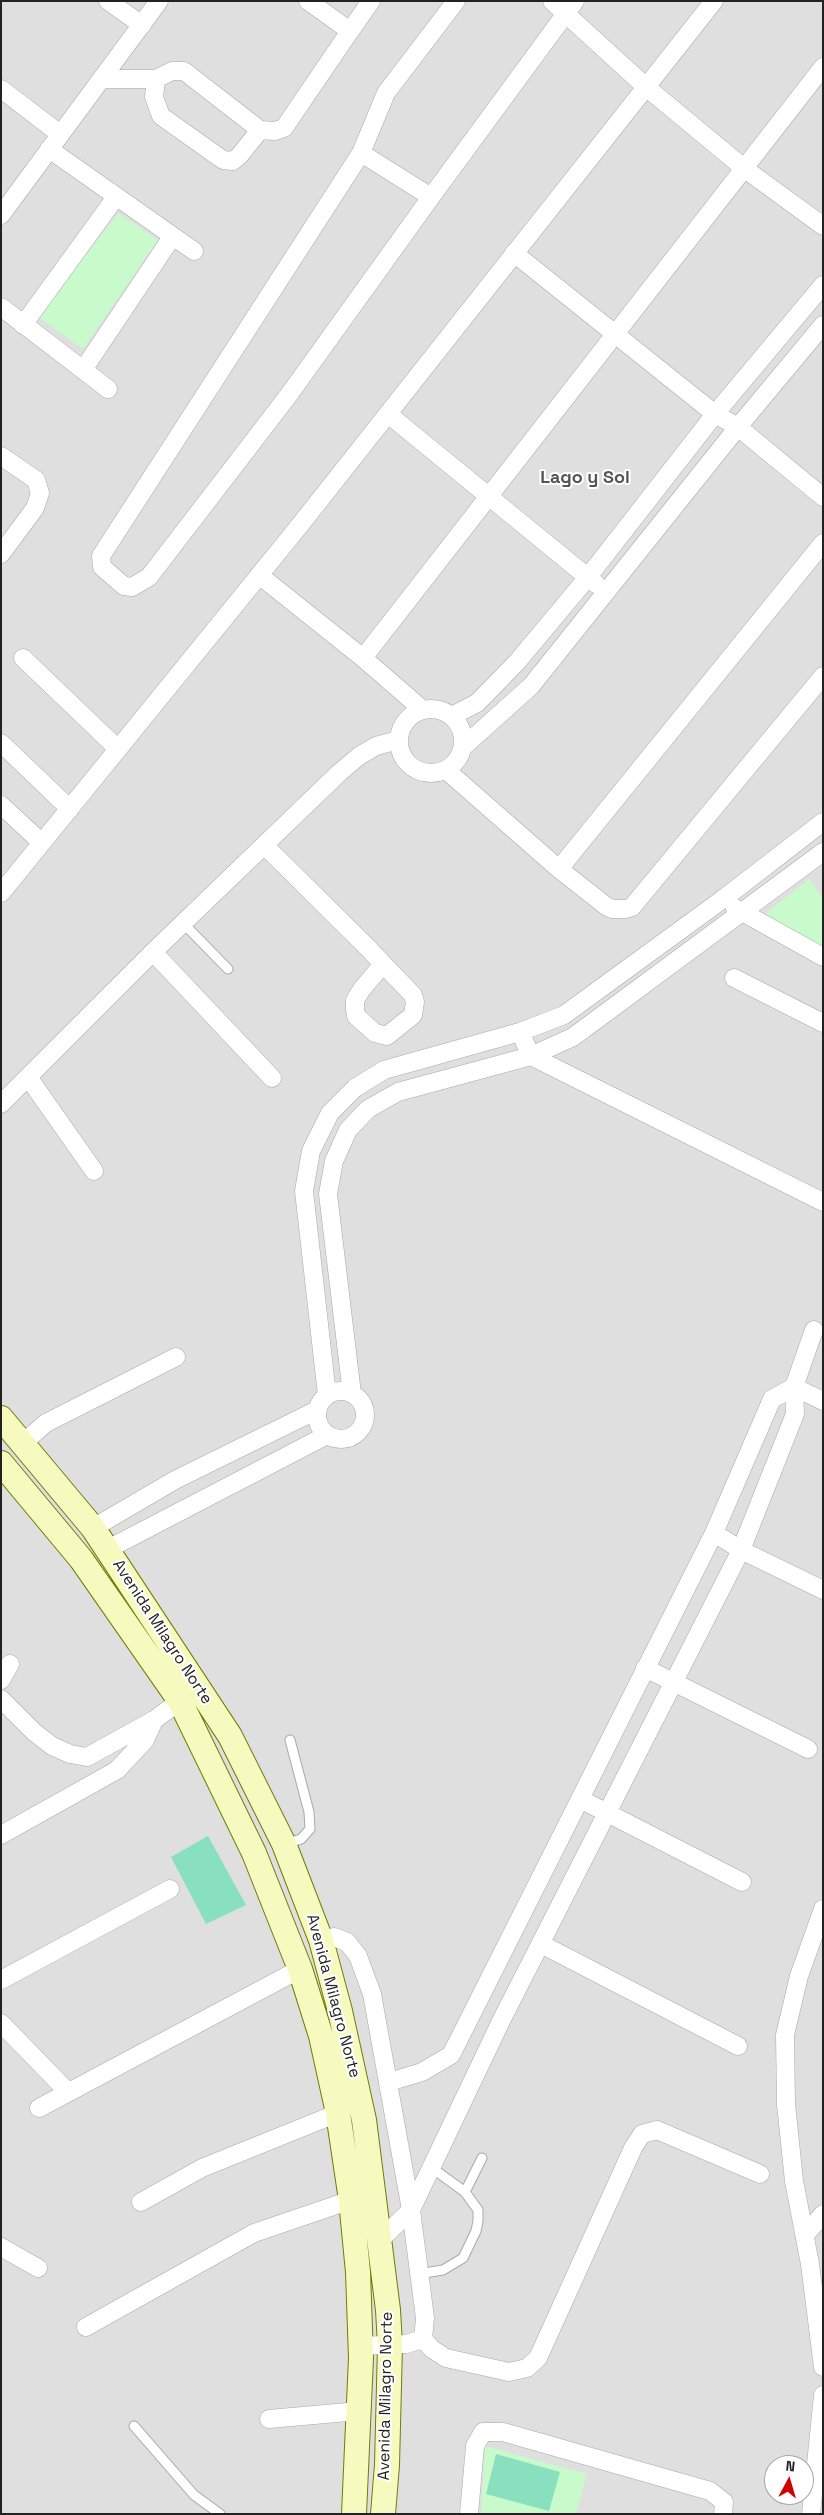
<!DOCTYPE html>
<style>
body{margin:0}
#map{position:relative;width:824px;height:2515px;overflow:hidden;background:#f2efe9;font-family:"Space Grotesk",sans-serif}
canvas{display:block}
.frame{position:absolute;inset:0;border:2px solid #222;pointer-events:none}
.north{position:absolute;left:764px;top:2455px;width:50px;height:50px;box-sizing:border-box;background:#fff;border:1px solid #a7a7a7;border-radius:50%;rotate:6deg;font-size:14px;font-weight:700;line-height:20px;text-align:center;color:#222}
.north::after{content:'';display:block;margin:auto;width:18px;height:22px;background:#d40000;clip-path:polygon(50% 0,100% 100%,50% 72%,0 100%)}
</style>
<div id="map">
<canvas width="824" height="2515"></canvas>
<div class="frame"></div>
<div class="north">N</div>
</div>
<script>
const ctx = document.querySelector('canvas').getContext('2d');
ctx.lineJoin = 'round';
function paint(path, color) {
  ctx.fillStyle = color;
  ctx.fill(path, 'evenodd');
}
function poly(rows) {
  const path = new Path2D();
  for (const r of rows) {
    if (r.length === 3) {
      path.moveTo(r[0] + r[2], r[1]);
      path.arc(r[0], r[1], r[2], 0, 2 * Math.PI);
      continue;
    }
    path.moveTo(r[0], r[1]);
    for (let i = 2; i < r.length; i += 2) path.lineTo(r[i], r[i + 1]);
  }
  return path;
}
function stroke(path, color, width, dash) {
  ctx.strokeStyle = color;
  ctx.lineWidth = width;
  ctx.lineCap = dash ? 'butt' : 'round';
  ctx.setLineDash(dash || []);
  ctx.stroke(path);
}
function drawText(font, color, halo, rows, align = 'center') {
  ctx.font = font + ' "Space Grotesk",sans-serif';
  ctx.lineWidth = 4;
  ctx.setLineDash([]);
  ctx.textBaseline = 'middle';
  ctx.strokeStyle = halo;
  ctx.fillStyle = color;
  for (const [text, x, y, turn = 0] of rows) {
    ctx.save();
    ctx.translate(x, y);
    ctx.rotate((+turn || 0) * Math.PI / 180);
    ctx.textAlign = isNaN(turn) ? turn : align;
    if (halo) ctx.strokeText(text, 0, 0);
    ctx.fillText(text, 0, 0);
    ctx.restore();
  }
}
paint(poly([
 [1,1,823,1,823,2514,1,2514],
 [774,2465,804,2465,804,2495,774,2495]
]), '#e0dfdf');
paint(poly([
 [118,213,158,240,83,349,38,317],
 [809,879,823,898,823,948,761,917],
 [485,2446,587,2474,576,2514,481,2514]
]), '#c8facc');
paint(poly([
 [208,1836,246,1905,206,1924,171,1857],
 [496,2454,560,2472,549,2511,486,2494]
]), '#88e0be');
const service = poly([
 [183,923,228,969],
 [285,1844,301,1839,310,1829,309,1812,290,1740],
 [465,2192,482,2158],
 [418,2274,443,2270,463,2258,476,2231,478,2221,478,2210,465,2192,432,2168],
 [134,2426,194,2495,220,2514]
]);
const minor = poly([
 [108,1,142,25],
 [552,1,646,87,745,169,823,226],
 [350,31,371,1],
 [102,79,156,79],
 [1,89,60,134],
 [260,130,240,155,233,161,223,160,161,116,154,97,156,79,172,71,184,71,260,130,275,131,284,128,350,31,308,1],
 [49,149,194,251],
 [361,153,431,197,575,1],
 [431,197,288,396,149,577,132,587,124,586,102,567,101,556,361,153,386,93,456,1],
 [1,215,159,1],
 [514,253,715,414,738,427,823,497],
 [1,307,108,389],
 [23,325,116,197],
 [83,370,172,237],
 [388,414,596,584],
 [1,456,36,480,40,493,35,508,1,554],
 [259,575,363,658,423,710],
 [23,658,118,749],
 [363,658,823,67],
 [431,741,32],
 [452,716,477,703,517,662,588,577,715,414,823,285],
 [1,743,70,809],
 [463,747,531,686,738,427,823,325],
 [446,770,559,869,606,906,612,909,626,909,632,907,823,676],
 [1,805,42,843],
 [264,845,369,949,383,964,413,995,415,1002,413,1015,387,1036,375,1033,356,1016,355,1009,355,1000,362,989,383,964],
 [559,869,823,543],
 [1,893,300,525,714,1],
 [735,908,823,957],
 [153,952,272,1078],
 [734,978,823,1023],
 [520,1032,531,1056,823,1202],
 [28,1077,94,1171],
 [1,1104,153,952,339,773,359,756,376,746,398,740],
 [794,1387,823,1401],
 [341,1415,24],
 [352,1394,328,1194,334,1161,348,1130,368,1109,398,1092,531,1056,573,1037,823,852],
 [327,1395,304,1191,311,1151,330,1113,355,1088,384,1070,520,1032,564,1015,723,899,823,822],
 [23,1443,46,1423,176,1357],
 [93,1528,175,1480,317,1410],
 [714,1533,741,1550,823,1590],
 [108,1549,327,1435],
 [645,1668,808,1749],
 [1,1680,10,1664],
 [1,1699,34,1732,52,1746,70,1754,87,1757,154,1720,180,1701],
 [580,1799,742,1882],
 [1,1835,117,1770,145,1740,154,1720],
 [823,1909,799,1976,785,2035,786,2104,794,2181,810,2264,823,2367],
 [321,1940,334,1937,347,1942,358,1956,372,1994,411,2210,425,2318,423,2339],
 [541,1944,738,2046],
 [1,1980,170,1889],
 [1,2023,68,2092],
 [389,2082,422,2072,451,2055,714,1533,772,1399,794,1387],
 [39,2108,300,1969],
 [141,2202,202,2168,338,2113],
 [805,2235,823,2214],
 [379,2241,411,2210,502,2019,741,1550,795,1414,794,1387,814,1330],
 [1,2247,38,2268],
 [86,2327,254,2233,351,2200],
 [361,2346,406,2344,423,2339,432,2349,446,2358,509,2372,527,2368,538,2358,633,2148,642,2134,657,2130,760,2174],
 [269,2419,359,2411],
 [469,2514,475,2446,483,2432,503,2432,710,2491,724,2502,723,2514],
 [811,2514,823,2395]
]);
const secondary = poly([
 [1,1418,93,1528,230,1736,284,1844,321,1940,340,2011,364,2120,388,2310,390,2345,387,2465,383,2514],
 [1,1463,81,1559,180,1701,254,1853,300,1969,321,2036,338,2113,351,2200,358,2272,361,2358,354,2514]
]);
stroke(service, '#a9a9a9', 11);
stroke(minor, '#a9a9a9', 19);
stroke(secondary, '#707d05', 26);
stroke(service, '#fff', 9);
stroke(minor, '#fff', 18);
stroke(secondary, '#f7fabf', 24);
drawText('16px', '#222', '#fff', [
 ["Avenida Milagro Norte",162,1632,57],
 ["Avenida Milagro Norte",333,1996,75],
 ["Avenida Milagro Norte",386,2396,-89]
]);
drawText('bold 18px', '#555', '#fff', [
 ["Lago y Sol",585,478]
]);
</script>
